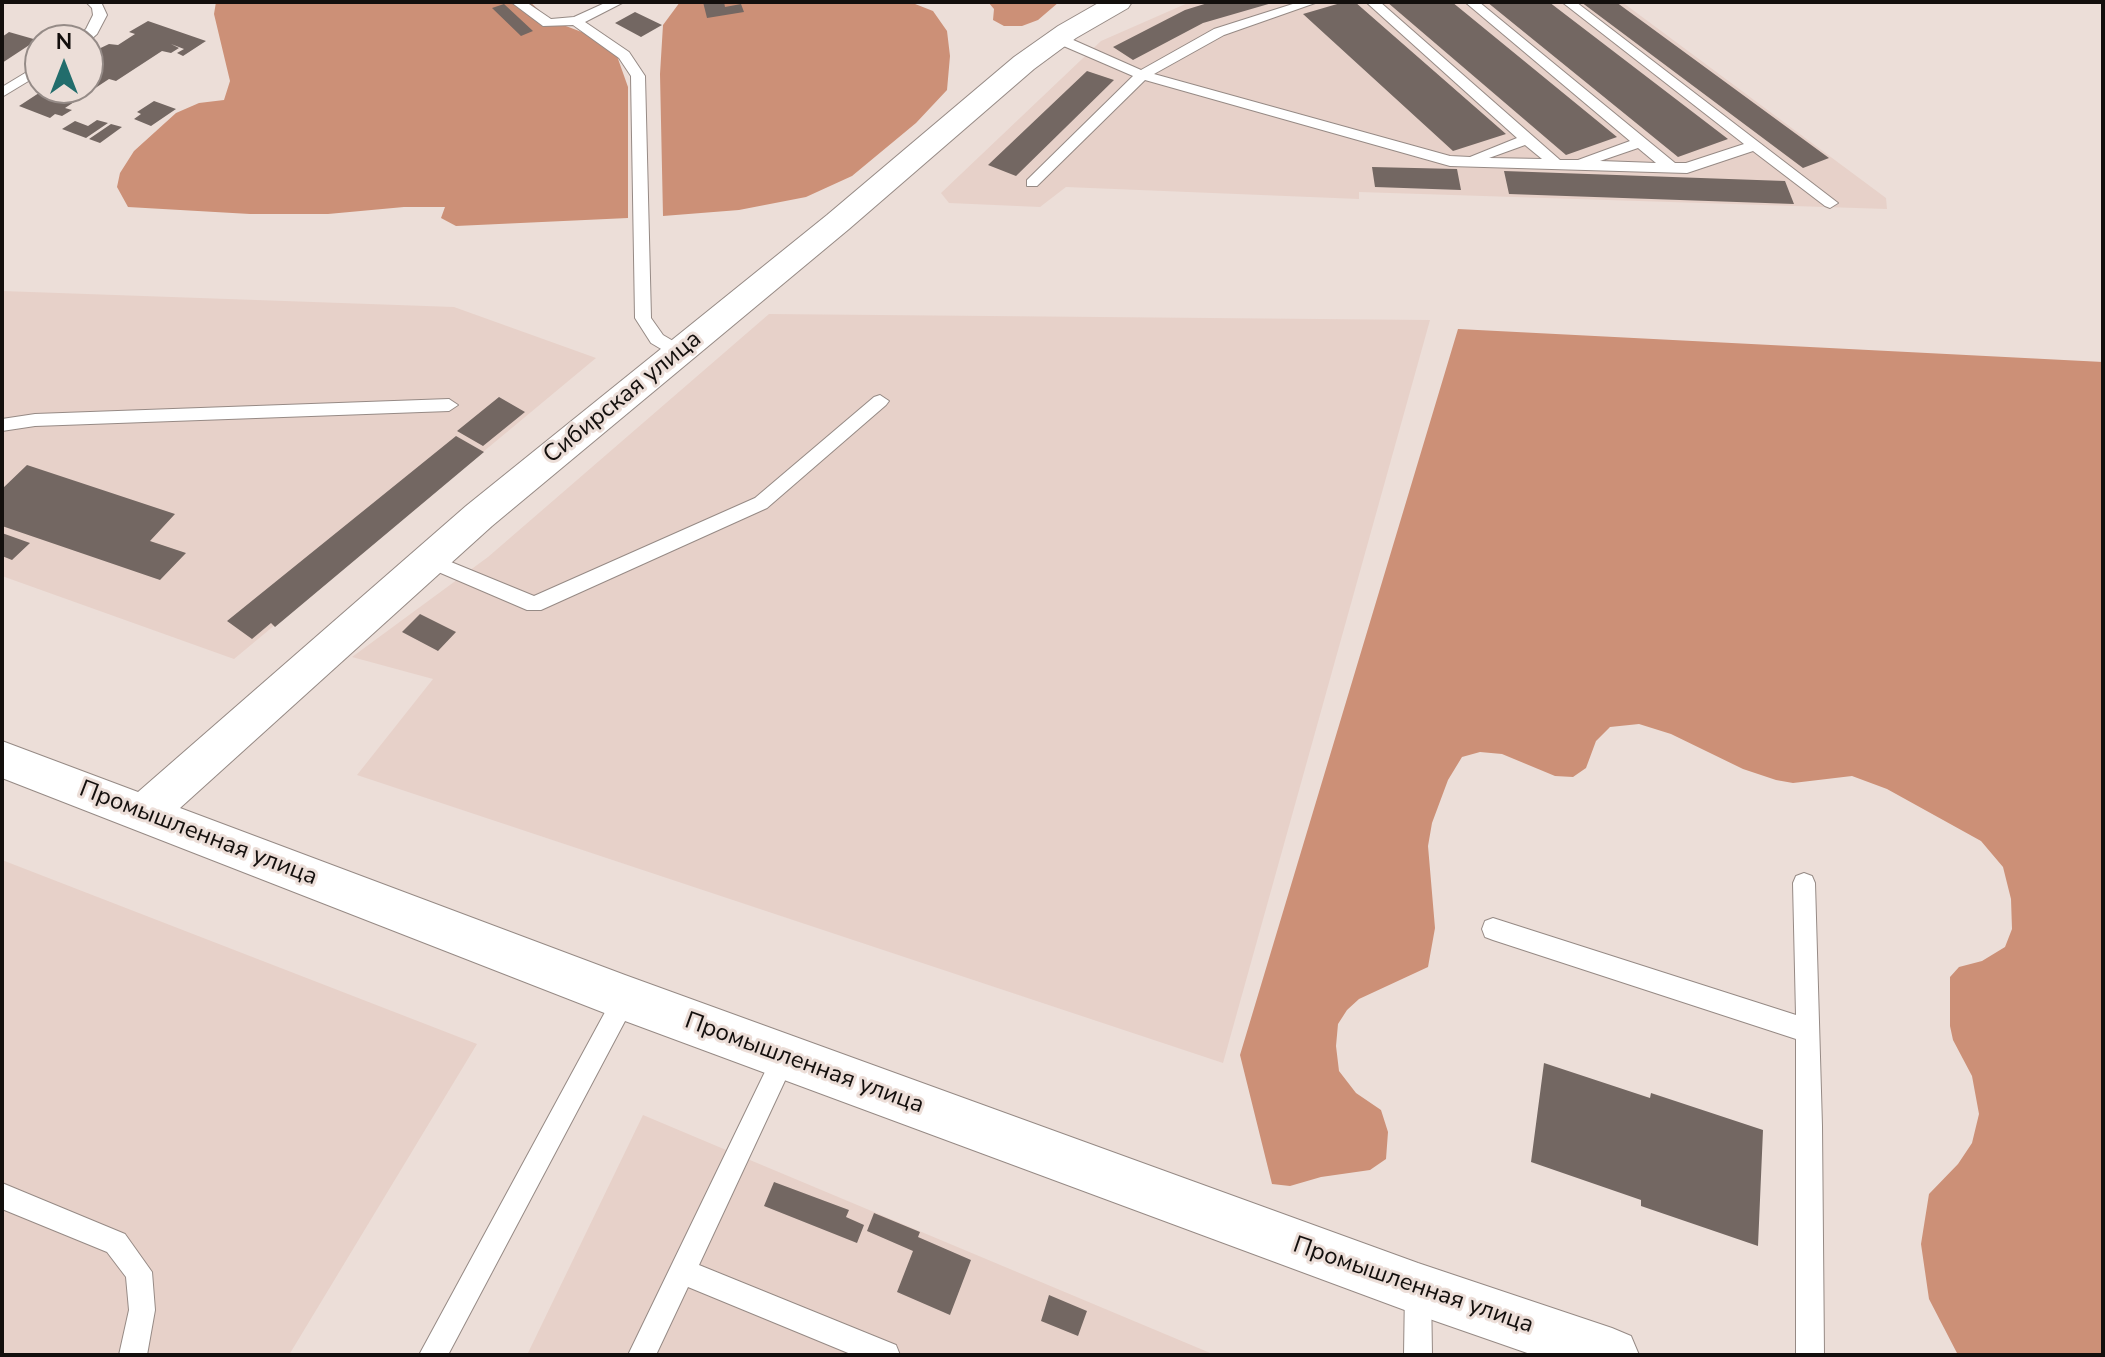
<!DOCTYPE html>
<meta charset="utf-8">
<style>
body{margin:0}
#map{position:relative;width:2105px;height:1357px;overflow:hidden;background:#ecded8;font-family:"Nunito Sans",sans-serif}
canvas{display:block}
.frame{position:absolute;inset:0;border:4px solid #130f0d;pointer-events:none}
.north{position:absolute;left:24px;top:24px;width:80px;height:80px;box-sizing:border-box;background:#ecded8;border:2px solid #958b87;border-radius:50%;rotate:0deg;font-size:22px;font-weight:700;line-height:32px;text-align:center;color:#130f0d}
.north::after{content:'';display:block;margin:auto;width:28px;height:36px;background:#226d6c;clip-path:polygon(50% 0,100% 100%,50% 72%,0 100%)}
</style>
<div id="map">
<canvas width="2105" height="1357"></canvas>
<div class="frame"></div>
<div class="north">N</div>
</div>
<script>
const ctx = document.querySelector('canvas').getContext('2d');
ctx.lineJoin = 'round';
function paint(path, color) {
  ctx.fillStyle = color;
  ctx.fill(path, 'evenodd');
}
function poly(rows) {
  const path = new Path2D();
  for (const r of rows) {
    path.moveTo(r[0], r[1]);
    for (let i = 2; i < r.length; i += 2) path.lineTo(r[i], r[i + 1]);
  }
  return path;
}
function stroke(path, color, width, dash) {
  ctx.strokeStyle = color;
  ctx.lineWidth = width;
  ctx.lineCap = dash ? 'butt' : 'round';
  ctx.setLineDash(dash || []);
  ctx.stroke(path);
}
function drawText(font, color, halo, rows, align = 'center') {
  ctx.font = font + ' "Nunito Sans",sans-serif';
  ctx.lineWidth = 6;
  ctx.setLineDash([]);
  ctx.textBaseline = 'middle';
  ctx.strokeStyle = halo;
  ctx.fillStyle = color;
  for (const [text, x, y, turn = 0] of rows) {
    ctx.save();
    ctx.translate(x, y);
    ctx.rotate((+turn || 0) * Math.PI / 180);
    ctx.textAlign = isNaN(turn) ? turn : align;
    if (halo) ctx.strokeText(text, 0, 0);
    ctx.fillText(text, 0, 0);
    ctx.restore();
  }
}
paint(poly([
 [1190,2,1622,2,1886,198,1887,209,1359,192,1359,199,1066,187,1040,207,949,203,941,193,1101,41],
 [2,291,454,307,596,358,234,659,2,576],
 [769,314,1430,320,1223,1063,357,775,433,679,352,657,488,557],
 [2,860,477,1044,289,1355,2,1355],
 [643,1115,738,1155,1215,1355,527,1355]
]), '#e7d1c9');
paint(poly([
 [216,2,530,2,550,20,587,34,617,56,628,87,628,218,456,226,441,218,445,207,404,207,328,214,250,214,128,207,117,187,120,173,134,151,176,113,199,103,224,100,230,81,214,14],
 [680,2,910,2,933,11,947,31,950,56,947,90,916,123,852,176,806,197,739,210,663,216,660,74,663,25],
 [988,2,1059,2,1038,20,1022,26,1004,26,993,20,994,9],
 [1458,329,2103,362,2103,1355,1958,1355,1929,1299,1921,1244,1929,1194,1958,1164,1972,1143,1979,1114,1972,1076,1953,1040,1950,1026,1950,977,1959,967,1982,961,2005,947,2012,929,2011,899,2003,867,1981,841,1887,789,1852,776,1793,783,1776,780,1743,769,1671,734,1639,724,1610,727,1596,741,1586,768,1573,777,1555,776,1502,754,1480,752,1462,757,1448,780,1432,823,1428,846,1435,928,1428,967,1359,999,1347,1010,1338,1024,1336,1046,1339,1071,1356,1093,1381,1110,1388,1132,1386,1159,1370,1170,1321,1177,1290,1186,1272,1184,1240,1055]
]), '#cc9077');
paint(poly([
 [703,2,724,2,725,7,741,4,744,12,707,18],
 [1211,2,1272,3,1203,23,1133,60,1113,47,1185,10],
 [1344,2,1355,2,1506,134,1453,151,1303,14],
 [1387,2,1452,2,1617,137,1566,155],
 [1487,2,1549,2,1728,139,1678,157],
 [1581,2,1616,2,1829,158,1803,168],
 [504,4,533,31,521,36,492,8],
 [635,12,662,25,641,37,615,23],
 [148,21,206,41,183,56,177,53,184,49,171,44,179,48,171,53,162,51,116,81,109,79,65,108,72,110,62,116,55,114,50,118,19,106,42,91,34,88,88,88,88,54,109,44,118,45,135,34,129,32],
 [9,32,37,40,2,63,2,37],
 [1087,71,1114,80,1016,176,988,165],
 [154,101,176,109,151,126,134,119,141,114,137,112],
 [97,120,108,123,86,138,62,129,75,121,88,126],
 [111,124,122,127,100,143,89,139],
 [1372,167,1457,169,1461,190,1375,187],
 [1504,171,1785,181,1794,204,1509,194],
 [499,397,525,412,483,446,457,431],
 [456,436,484,452,275,627,271,623,252,639,227,621],
 [27,465,175,514,150,541,186,553,160,580,2,526,2,489],
 [2,533,30,543,12,560,2,556],
 [420,614,456,632,438,651,402,632],
 [1544,1063,1650,1098,1651,1093,1763,1130,1758,1246,1641,1206,1641,1200,1531,1162],
 [774,1182,849,1210,846,1217,864,1225,857,1243,764,1206],
 [874,1213,920,1232,918,1237,971,1260,950,1315,897,1292,913,1251,867,1231],
 [1049,1295,1087,1311,1078,1336,1041,1321]
]), '#736762');
const lane = poly([
 [86,2,101,2,107,15,97,34,88,42,75,40,86,29,93,15,92,8,86,2],
 [511,2,526,2,551,19,574,17,607,2,624,2,585,22,629,52,645,76,651,318,663,335,685,348,687,352,685,356,673,356,651,343,635,318,631,76,619,58,573,25,543,26,511,2],
 [1299,2,1318,2,1224,35,1154,74,1450,156,1470,157,1517,138,1366,2,1380,2,1560,160,1578,160,1630,141,1465,2,1479,2,1675,163,1686,163,1744,144,1562,2,1576,2,1838,203,1830,208,1825,206,1753,151,1687,173,1450,166,1145,80,1037,186,1027,186,1027,180,1133,76,1052,41,1052,35,1062,35,1141,70,1214,29,1299,2],
 [1525,145,1542,159,1489,158,1525,145],
 [1638,148,1656,163,1600,161,1638,148],
 [40,64,40,74,2,97,2,87,40,64],
 [880,395,889,401,886,405,767,508,541,610,527,610,422,565,420,560,422,555,429,553,534,596,755,498,874,397,880,395],
 [449,399,458,405,449,411,35,426,2,431,2,419,35,414,449,399],
 [1804,873,1812,876,1815,883,1822,1126,1824,1355,1796,1355,1796,1039,1493,940,1485,937,1482,929,1485,921,1493,918,1796,1015,1793,883,1796,876,1804,873],
 [625,986,633,990,637,998,633,1006,448,1355,419,1355,617,990,625,986],
 [784,1045,792,1049,796,1057,699,1265,896,1345,900,1355,853,1355,688,1287,656,1355,628,1355,776,1049,784,1045],
 [2,1183,125,1234,152,1272,155,1310,147,1355,119,1355,129,1310,126,1277,107,1252,2,1209,2,1183],
 [1418,1276,1427,1280,1431,1289,1432,1355,1404,1355,1405,1289,1409,1280,1418,1276]
]);
const street = poly([
 [1100,2,1132,2,1128,8,1076,38,1034,69,849,229,492,526,180,808,625,975,1418,1263,1612,1328,1631,1336,1639,1355,1533,1355,1418,1315,625,1021,2,778,2,741,138,792,466,506,827,215,1014,57,1058,26,1100,2]
]);
stroke(lane, '#968a85', 2);
stroke(street, '#968a85', 2);
paint(lane, '#fff');
paint(street, '#fff');
drawText('24px', '#130f0d', '#ecded8', [
 ["Сибирская улица",623,398,-39],
 ["Промышленная улица",198,834,21],
 ["Промышленная улица",804,1064,20],
 ["Промышленная улица",1413,1286,19]
]);
</script>
